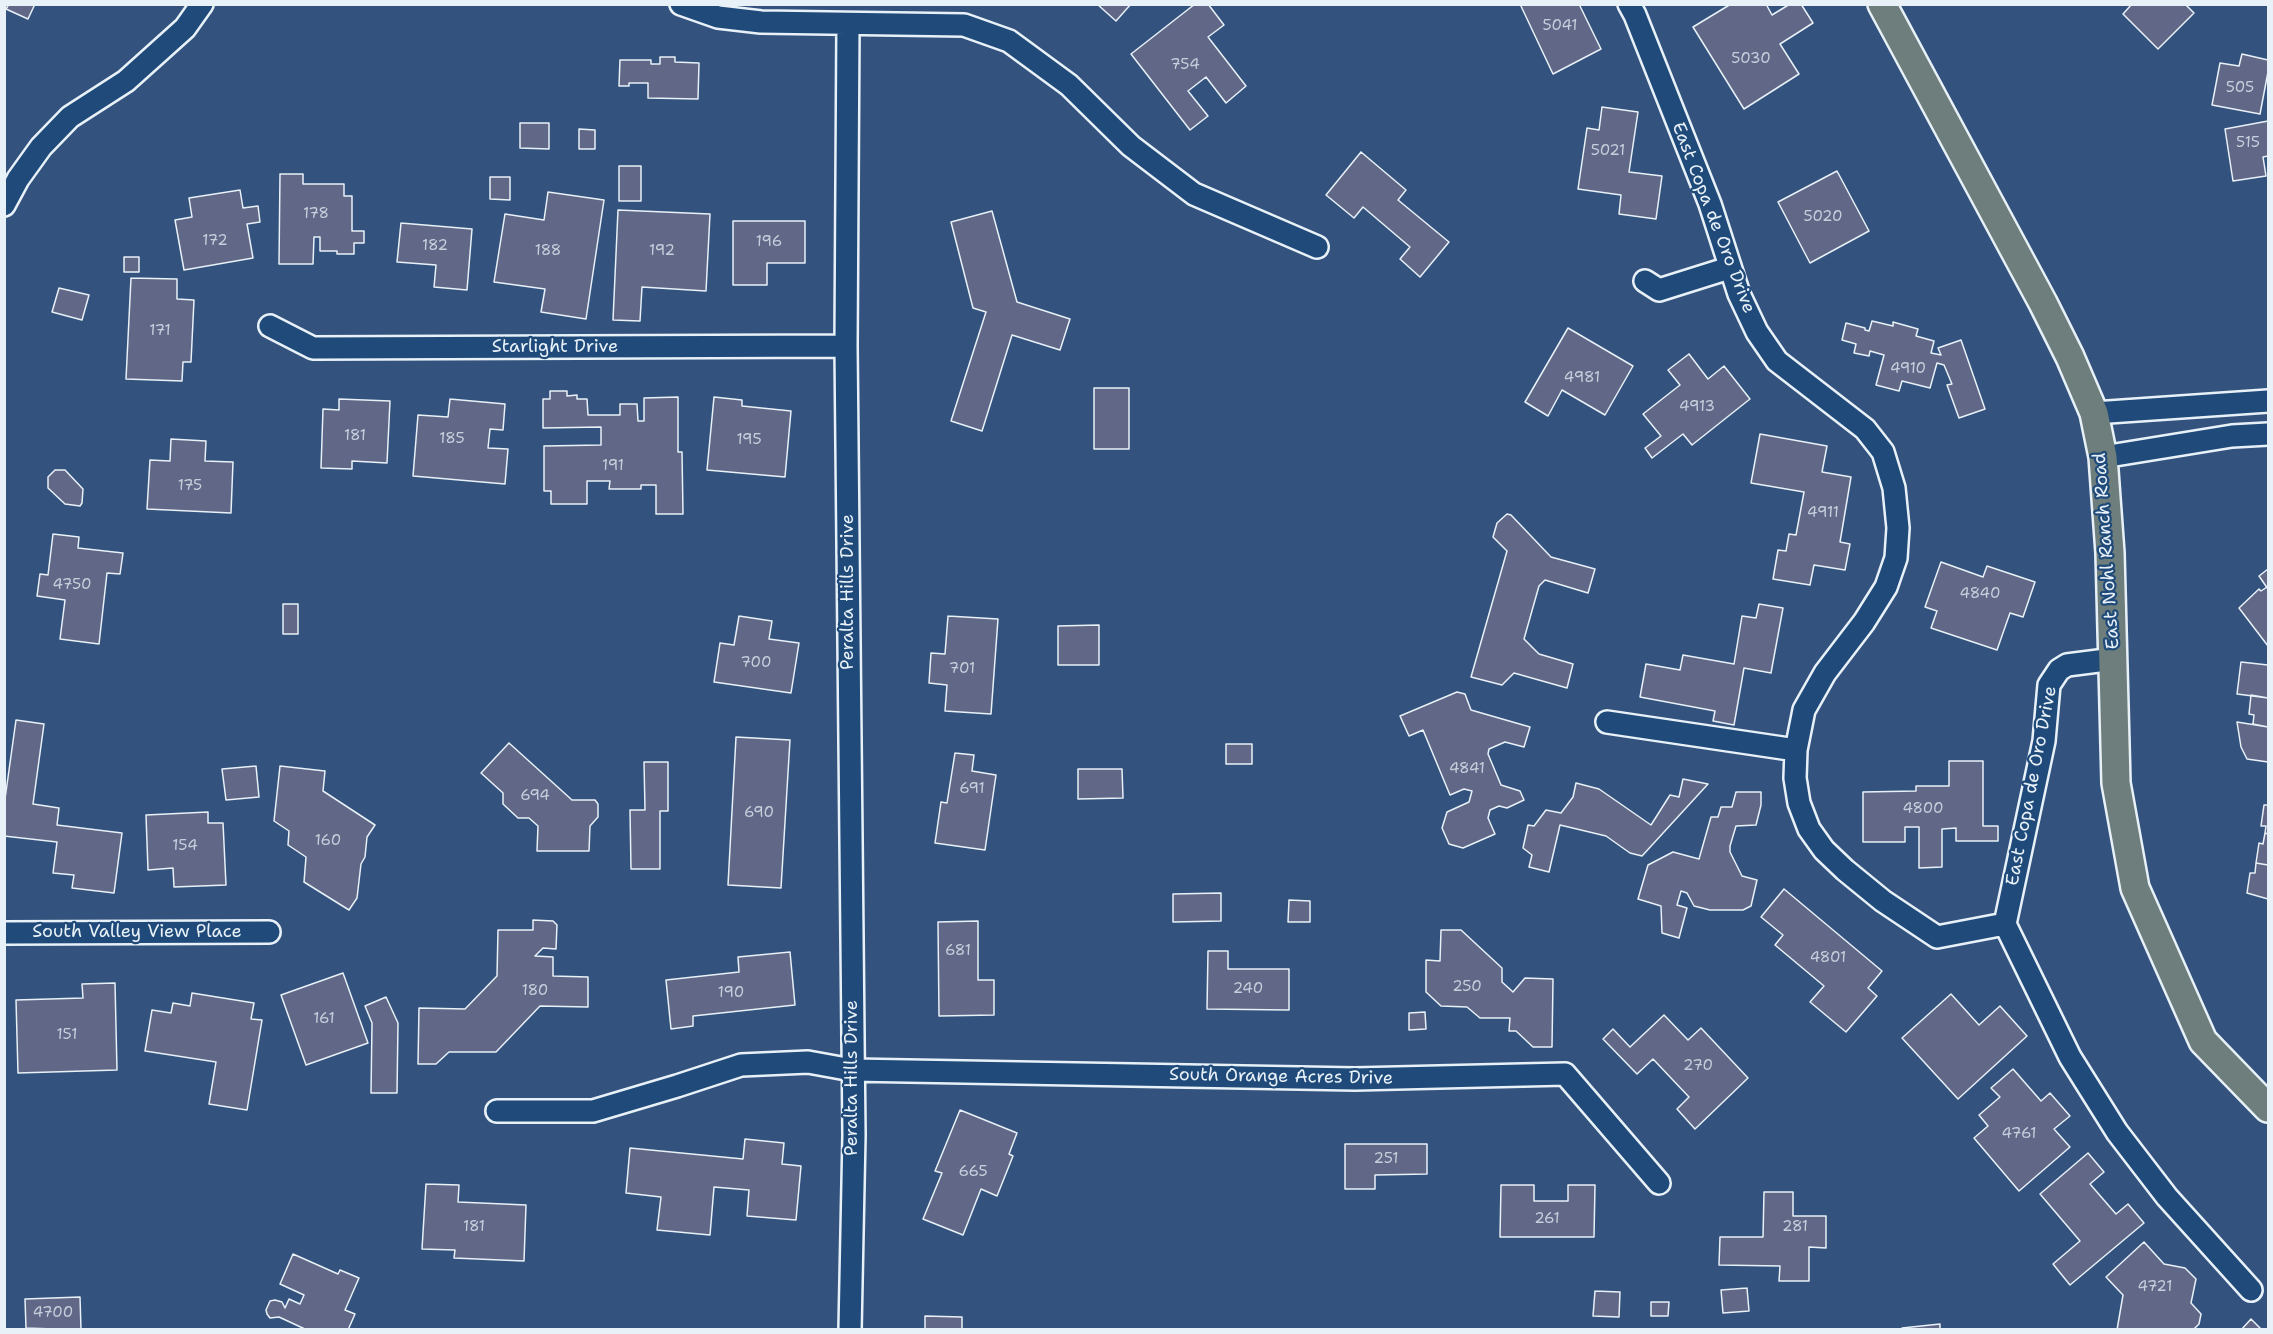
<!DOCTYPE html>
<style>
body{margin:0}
#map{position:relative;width:2273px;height:1334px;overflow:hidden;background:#33537e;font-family:"Shantell Sans",sans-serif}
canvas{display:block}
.frame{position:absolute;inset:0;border:6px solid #e8f1f8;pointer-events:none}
</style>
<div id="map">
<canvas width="2273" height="1334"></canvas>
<div class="frame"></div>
</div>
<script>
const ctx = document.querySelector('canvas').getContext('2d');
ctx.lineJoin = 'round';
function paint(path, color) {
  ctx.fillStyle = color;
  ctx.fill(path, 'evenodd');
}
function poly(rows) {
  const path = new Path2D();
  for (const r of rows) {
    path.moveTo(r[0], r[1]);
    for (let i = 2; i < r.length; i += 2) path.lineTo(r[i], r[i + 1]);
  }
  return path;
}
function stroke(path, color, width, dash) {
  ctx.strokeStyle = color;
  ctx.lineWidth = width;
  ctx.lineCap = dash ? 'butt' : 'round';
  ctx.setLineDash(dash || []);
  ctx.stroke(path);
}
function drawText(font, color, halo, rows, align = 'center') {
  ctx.font = font + ' "Shantell Sans",sans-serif';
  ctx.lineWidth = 4.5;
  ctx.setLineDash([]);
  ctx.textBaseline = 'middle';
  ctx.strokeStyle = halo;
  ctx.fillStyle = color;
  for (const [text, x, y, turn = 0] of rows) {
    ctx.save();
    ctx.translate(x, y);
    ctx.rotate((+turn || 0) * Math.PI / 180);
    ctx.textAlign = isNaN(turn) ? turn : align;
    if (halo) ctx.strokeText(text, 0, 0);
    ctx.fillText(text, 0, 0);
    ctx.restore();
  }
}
const building = poly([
 [9,4,35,4,28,19,6,9,9,4],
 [1097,4,1131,4,1116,21,1097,4],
 [1195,4,1208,4,1224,25,1208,37,1246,86,1226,103,1206,77,1188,91,1208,116,1190,130,1131,54,1195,4],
 [1520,4,1579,4,1601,49,1553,74,1520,4],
 [1731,4,1766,4,1772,15,1790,4,1801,4,1813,23,1780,44,1799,74,1744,109,1693,27,1731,4],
 [2132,4,2185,4,2194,13,2158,49,2123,14,2132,4],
 [2242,54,2268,60,2268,72,2260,114,2212,105,2220,63,2239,66,2242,54],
 [660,57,675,57,675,62,699,63,698,99,648,98,648,83,629,83,629,86,619,86,620,60,651,60,651,64,660,64,660,57],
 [1602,107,1638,112,1629,172,1662,176,1656,219,1619,214,1621,195,1578,189,1587,128,1599,130,1602,107],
 [2268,121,2268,156,2263,157,2266,176,2233,181,2225,129,2268,121],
 [520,123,549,123,549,149,520,148,520,123],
 [579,129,595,130,595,149,579,149,579,129],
 [1361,152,1406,190,1398,200,1449,242,1420,277,1400,259,1410,247,1363,207,1354,218,1326,195,1361,152],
 [619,166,641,166,641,201,619,201,619,166],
 [1837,171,1869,231,1810,263,1778,202,1837,171],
 [280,174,303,174,303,184,344,184,344,196,352,196,352,231,364,231,364,243,354,243,354,254,337,254,337,251,320,251,320,237,314,237,313,264,279,264,280,174],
 [490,177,510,177,510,200,490,199,490,177],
 [240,190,243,208,258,206,260,222,247,224,253,258,184,270,175,220,192,217,189,198,240,190],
 [548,192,604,200,586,319,541,312,545,289,494,282,505,214,544,220,548,192],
 [618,210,710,214,706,291,642,287,640,321,613,320,618,210],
 [992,211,1017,302,1070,319,1060,350,1012,335,982,431,951,421,986,312,973,308,951,222,992,211],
 [733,221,805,221,805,263,767,263,767,285,733,285,733,221],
 [401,223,472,229,467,290,434,287,436,265,397,262,401,223],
 [124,257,139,257,139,272,124,272,124,257],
 [131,278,177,279,177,299,194,300,191,362,183,362,182,381,126,379,131,278],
 [59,288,89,295,82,320,52,312,59,288],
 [1872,321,1893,326,1893,322,1918,329,1916,336,1934,341,1931,353,1941,355,1938,348,1961,340,1985,409,1959,418,1947,385,1952,384,1944,365,1937,363,1930,388,1902,381,1899,391,1876,385,1884,355,1870,351,1869,356,1854,353,1856,344,1842,340,1846,323,1865,328,1865,330,1869,331,1872,321],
 [1568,328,1633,366,1605,415,1562,390,1548,416,1525,402,1568,328],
 [1689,354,1708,379,1724,366,1750,399,1692,445,1683,434,1652,458,1645,448,1661,436,1643,414,1680,385,1668,370,1689,354],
 [1094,388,1129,388,1129,449,1094,449,1094,388],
 [550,391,567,391,567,396,577,395,577,399,587,399,588,415,620,415,620,404,637,404,638,421,644,421,644,398,678,397,678,452,682,452,683,514,656,514,656,485,641,485,641,489,609,489,610,481,587,481,587,504,551,504,551,491,544,491,544,446,601,445,601,427,543,428,543,399,550,399,550,391],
 [714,397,742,400,742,406,791,411,785,477,707,470,714,397],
 [339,399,390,401,387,463,352,461,352,469,321,468,323,409,339,410,339,399],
 [450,399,505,404,503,430,490,429,488,448,508,449,505,484,413,476,418,415,448,417,450,399],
 [1760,434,1827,446,1822,472,1851,477,1840,542,1850,544,1845,570,1814,565,1810,585,1773,579,1778,550,1786,551,1789,534,1796,535,1804,492,1751,483,1760,434],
 [171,439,206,441,205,461,233,462,231,513,147,509,150,460,170,461,171,439],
 [55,470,65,470,83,489,82,503,80,506,65,504,48,488,48,477,55,470],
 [1507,514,1511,515,1551,557,1595,569,1588,593,1545,580,1539,586,1524,639,1539,654,1573,664,1567,688,1514,673,1502,685,1471,677,1507,551,1493,537,1497,523,1507,514],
 [53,534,79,537,78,548,123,553,120,574,107,573,99,644,60,639,65,600,37,596,40,574,48,575,53,534],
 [1941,562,1983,577,1987,566,2035,582,2023,617,2010,613,1997,650,1931,628,1937,611,1925,607,1941,562],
 [2268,569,2268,589,2259,576,2268,569],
 [2267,587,2268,589,2268,646,2239,608,2259,589,2261,591,2267,587],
 [283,604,298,604,298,634,283,634,283,604],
 [1759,604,1783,608,1771,673,1744,668,1734,725,1713,721,1715,711,1640,697,1646,664,1680,670,1683,655,1734,664,1742,616,1756,618,1759,604],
 [739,616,772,621,769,639,799,643,791,693,714,682,720,643,734,645,739,616],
 [948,616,998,619,991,714,945,711,947,685,929,683,931,653,945,654,948,616],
 [1099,625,1099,665,1058,665,1058,626,1099,625],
 [2241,662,2268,665,2268,698,2237,694,2241,662],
 [1457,692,1465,694,1471,710,1530,727,1524,747,1505,742,1489,749,1488,754,1501,785,1520,791,1524,800,1507,808,1499,806,1490,810,1488,818,1495,834,1463,848,1449,844,1442,828,1447,812,1469,802,1472,791,1464,789,1450,795,1423,730,1409,736,1400,716,1457,692],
 [2251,695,2268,698,2268,727,2253,724,2254,715,2249,714,2251,695],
 [16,720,44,724,33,804,59,808,57,825,122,833,114,893,72,888,74,875,53,873,57,842,4,836,4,806,16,720],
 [2237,722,2268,727,2268,762,2247,759,2241,747,2237,722],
 [736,737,790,740,781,888,728,885,736,737],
 [509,743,572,800,595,800,598,804,598,817,590,826,589,851,537,851,538,826,529,818,518,818,503,804,503,793,481,773,509,743],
 [1226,744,1252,744,1252,764,1226,764,1226,744],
 [955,753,974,755,972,771,996,775,985,850,935,843,941,802,947,803,955,753],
 [1949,761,1983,761,1983,826,1998,826,1998,841,1956,841,1956,828,1942,829,1942,867,1919,868,1919,827,1905,827,1905,842,1863,842,1863,792,1916,791,1916,786,1949,786,1949,761],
 [644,762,668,762,668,811,660,811,660,869,631,869,630,810,645,810,644,762],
 [256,766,259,797,226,800,222,769,256,766],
 [280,766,325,771,323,791,375,825,367,837,365,857,361,864,357,898,349,910,304,882,306,857,288,845,289,831,274,821,280,766],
 [1078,769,1122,769,1123,798,1078,799,1078,769],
 [1683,779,1708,784,1642,856,1630,853,1606,836,1560,825,1549,872,1529,867,1532,855,1523,848,1528,825,1534,826,1546,810,1561,813,1573,797,1576,783,1599,789,1651,825,1670,795,1679,797,1683,779],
 [1736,792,1761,792,1761,805,1756,825,1736,826,1730,846,1730,852,1742,876,1757,880,1751,906,1743,910,1710,910,1694,906,1687,893,1681,891,1677,905,1687,908,1679,938,1662,933,1661,906,1638,899,1648,865,1673,852,1699,859,1711,817,1718,817,1721,807,1732,807,1736,792],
 [2264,805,2268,805,2268,834,2265,833,2266,826,2261,826,2264,805],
 [208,812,208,823,223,823,226,885,174,887,173,868,148,870,146,815,208,812],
 [2265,833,2268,834,2268,865,2256,863,2259,843,2263,844,2265,833],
 [2256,863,2268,865,2268,899,2247,893,2250,873,2255,873,2256,863],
 [1784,889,1882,971,1868,988,1877,996,1846,1032,1810,1002,1824,986,1775,945,1783,935,1761,917,1784,889],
 [1221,893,1221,921,1173,922,1173,894,1221,893],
 [1289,900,1310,901,1310,922,1288,922,1289,900],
 [533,920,553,921,557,925,556,949,543,948,535,956,553,957,553,976,588,977,588,1007,540,1006,496,1052,449,1052,436,1064,418,1064,419,1008,465,1009,497,976,498,930,533,930,533,920],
 [978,921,978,980,994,980,994,1015,939,1016,938,922,978,921],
 [1441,930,1461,930,1502,968,1502,982,1513,992,1525,978,1553,979,1552,1047,1533,1047,1516,1031,1509,1031,1510,1018,1480,1018,1467,1007,1441,1006,1426,992,1426,960,1440,961,1441,930],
 [1208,951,1228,951,1228,969,1289,969,1289,1010,1207,1009,1208,951],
 [790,952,795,1005,693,1016,693,1026,671,1029,666,980,739,972,738,957,790,952],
 [343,973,368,1043,306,1065,281,995,343,973],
 [115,983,117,1070,18,1073,16,1000,83,998,82,984,115,983],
 [192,993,254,1003,251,1019,262,1020,247,1110,209,1104,216,1062,145,1051,152,1010,171,1013,173,1003,190,1006,192,993],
 [1951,994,1979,1025,2000,1006,2027,1036,1958,1099,1902,1038,1951,994],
 [386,997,398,1023,397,1093,371,1093,372,1023,365,1006,386,997],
 [1425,1012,1426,1029,1409,1030,1409,1013,1425,1012],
 [1664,1015,1688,1040,1701,1028,1748,1078,1695,1129,1677,1109,1689,1097,1653,1059,1637,1074,1603,1039,1613,1029,1630,1047,1664,1015],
 [2013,1069,2041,1101,2050,1093,2070,1116,2054,1129,2070,1147,2019,1191,1974,1138,1988,1126,1979,1115,2000,1097,1991,1088,2013,1069],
 [960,1110,1017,1133,1009,1154,1013,1156,997,1196,981,1189,963,1235,923,1219,942,1173,935,1171,960,1110],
 [745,1139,784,1143,782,1164,801,1166,796,1220,747,1216,749,1190,714,1187,710,1235,657,1230,661,1197,626,1193,630,1148,743,1159,745,1139],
 [1345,1144,1427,1144,1427,1174,1375,1175,1375,1189,1345,1189,1345,1144],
 [2088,1153,2104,1172,2090,1184,2116,1214,2128,1204,2144,1223,2070,1285,2053,1264,2080,1241,2040,1194,2088,1153],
 [426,1184,459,1185,458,1202,526,1205,524,1261,454,1258,455,1250,422,1249,426,1184],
 [1501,1185,1534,1185,1534,1201,1568,1201,1568,1185,1595,1185,1594,1237,1500,1237,1501,1185],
 [1764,1192,1793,1192,1793,1216,1826,1216,1826,1248,1809,1247,1809,1281,1779,1281,1780,1266,1719,1265,1720,1237,1763,1237,1764,1192],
 [2144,1242,2164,1264,2185,1268,2196,1279,2191,1303,2201,1314,2199,1324,2193,1330,2117,1330,2123,1295,2106,1277,2144,1242],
 [293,1254,338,1274,340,1270,359,1278,345,1310,355,1314,348,1330,307,1330,279,1317,270,1318,267,1314,266,1310,270,1301,275,1300,282,1302,285,1308,289,1299,300,1304,304,1295,280,1284,293,1254],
 [1747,1288,1749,1311,1723,1313,1721,1290,1747,1288],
 [1595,1291,1620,1292,1619,1317,1593,1316,1595,1291],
 [80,1297,81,1330,26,1328,25,1299,80,1297],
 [1651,1302,1669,1302,1668,1316,1651,1316,1651,1302],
 [925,1316,962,1317,962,1330,925,1330,925,1316],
 [2251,1319,2262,1330,2241,1330,2251,1319],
 [1940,1324,1940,1330,1902,1330,1902,1328,1940,1324]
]);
paint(building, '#616887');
stroke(building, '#e8f1f8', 1.5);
const minor = poly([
 [681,4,718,17,761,22,964,25,1009,41,1069,85,1131,146,1194,194,1317,247],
 [1629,4,1635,15,1710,204,1739,294,1757,332,1777,361,1865,429,1883,452,1894,488,1898,528,1896,558,1886,587,1864,622,1825,673,1804,710,1796,750,1795,778,1799,803,1809,829,1824,850,1845,870,1883,901,1937,937,2005,924],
 [848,24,846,346,854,1135,850,1330],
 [4,205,18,179,41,147,70,117,126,81,185,28,202,4],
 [1645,281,1659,290,1729,268],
 [270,326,313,348,846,346],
 [2094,413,2268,401],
 [2103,457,2232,436,2268,434],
 [2114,659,2067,665,2059,670,2049,685,2044,741,2005,924,2070,1057,2117,1132,2167,1197,2251,1290],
 [1607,722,1796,750],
 [4,933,269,932],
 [497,1111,593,1111,677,1086,741,1065,808,1062,852,1070,1355,1079,1565,1074,1659,1183]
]);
const major = poly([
 [1882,4,2043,303,2070,357,2094,413,2103,457,2110,553,2116,783,2135,888,2203,1041,2268,1108]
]);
stroke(minor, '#e8f1f8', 26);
stroke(major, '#e8f1f8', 32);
stroke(minor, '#1f4a7a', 21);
stroke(major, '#6d7e7c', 27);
drawText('15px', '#c6cfdc', null, [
 ["5041",1560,26],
 ["5030",1751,59],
 ["754",1185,65],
 ["505",2240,88],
 ["515",2248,143],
 ["5021",1608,151],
 ["178",316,214],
 ["5020",1823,217],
 ["172",215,241],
 ["196",769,242],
 ["182",435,246],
 ["188",548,251],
 ["192",662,251],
 ["171",160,331],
 ["4910",1908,369],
 ["4981",1582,378],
 ["4913",1697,407],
 ["181",355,436],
 ["185",452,439],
 ["195",749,440],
 ["191",613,466],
 ["175",190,486],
 ["4911",1823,513],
 ["4750",72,585],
 ["4840",1980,594],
 ["700",756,663],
 ["701",962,669],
 ["4841",1467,769],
 ["691",972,789],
 ["694",535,796],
 ["4800",1923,809],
 ["690",759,813],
 ["160",328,841],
 ["154",185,846],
 ["681",958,951],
 ["4801",1828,958],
 ["250",1467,987],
 ["240",1248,989],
 ["180",535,991],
 ["190",731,993],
 ["161",324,1019],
 ["151",67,1035],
 ["270",1698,1066],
 ["4761",2019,1134],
 ["251",1386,1159],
 ["665",973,1172],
 ["261",1547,1219],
 ["181",474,1227],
 ["281",1795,1227],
 ["4721",2155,1287],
 ["4700",53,1313]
]);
drawText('18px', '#e8f1f8', '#1f4a7a', [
 ["East Copa de Oro Drive",1713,218,69],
 ["Starlight Drive",555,347],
 ["East Nohl Ranch Road",2107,551,-94],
 ["Peralta Hills Drive",848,592,-90],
 ["East Copa de Oro Drive",2032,786,-79],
 ["South Valley View Place",137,932],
 ["South Orange Acres Drive",1281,1077,1],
 ["Peralta Hills Drive",852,1078,-90]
]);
</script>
